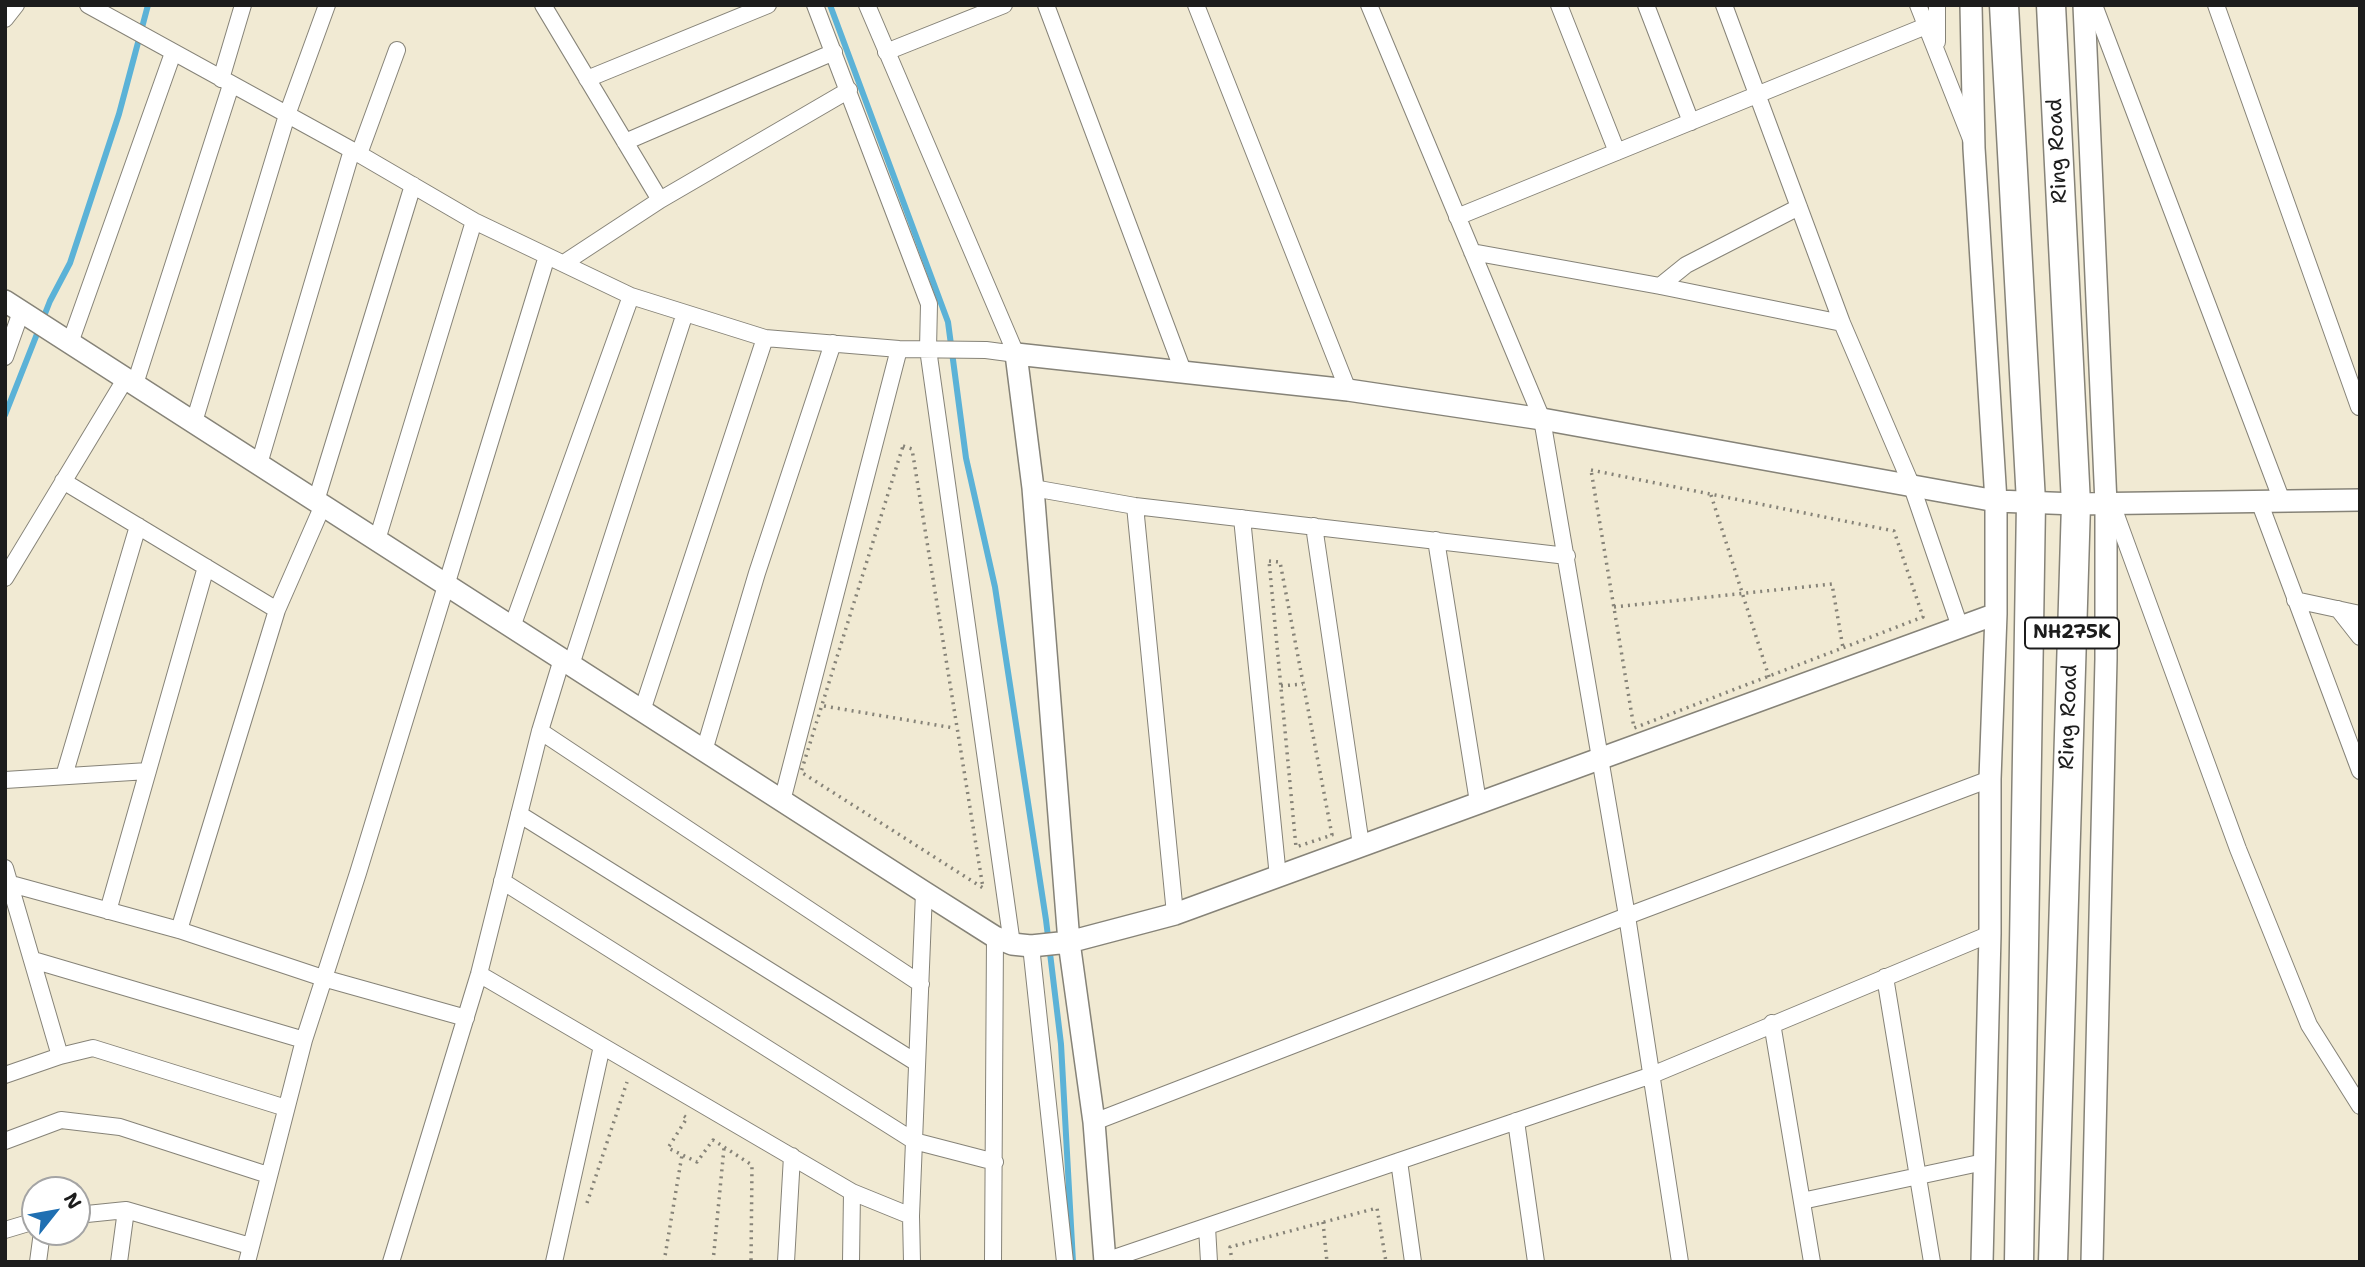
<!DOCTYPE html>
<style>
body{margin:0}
#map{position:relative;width:2365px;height:1267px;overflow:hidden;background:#f1ead3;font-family:"Shantell Sans",sans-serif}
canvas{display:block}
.frame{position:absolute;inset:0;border:7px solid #1c1c1c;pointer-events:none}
.north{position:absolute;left:21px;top:1176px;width:70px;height:70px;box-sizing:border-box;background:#fff;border:2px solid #a4a4a4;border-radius:50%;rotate:59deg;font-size:19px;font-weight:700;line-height:28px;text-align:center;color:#1c1c1c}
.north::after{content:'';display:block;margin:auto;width:24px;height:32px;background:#1f6fb2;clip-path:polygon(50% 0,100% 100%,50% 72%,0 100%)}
</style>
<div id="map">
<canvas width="2365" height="1267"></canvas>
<div class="frame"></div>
<div class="north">N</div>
</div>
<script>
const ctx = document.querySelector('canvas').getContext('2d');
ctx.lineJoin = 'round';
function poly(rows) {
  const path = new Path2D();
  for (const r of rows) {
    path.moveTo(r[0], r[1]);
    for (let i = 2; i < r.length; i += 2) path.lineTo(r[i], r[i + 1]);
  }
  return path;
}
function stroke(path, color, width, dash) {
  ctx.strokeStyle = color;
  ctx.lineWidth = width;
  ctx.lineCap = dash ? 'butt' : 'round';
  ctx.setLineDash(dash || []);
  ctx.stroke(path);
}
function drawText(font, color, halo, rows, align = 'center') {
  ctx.font = font + ' "Shantell Sans",sans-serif';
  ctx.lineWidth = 5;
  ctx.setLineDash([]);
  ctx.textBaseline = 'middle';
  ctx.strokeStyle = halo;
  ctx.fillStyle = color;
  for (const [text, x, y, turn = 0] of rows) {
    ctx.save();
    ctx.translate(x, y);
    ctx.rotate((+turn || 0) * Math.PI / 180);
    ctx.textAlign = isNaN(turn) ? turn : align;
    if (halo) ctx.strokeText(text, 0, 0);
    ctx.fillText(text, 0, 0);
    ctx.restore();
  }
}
stroke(poly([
 [830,5,948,322,966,458,995,587,1046,920,1061,1044,1073,1262],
 [5,415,50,301,70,263,119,114,148,5]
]), '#5bb2d7', 6);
const minor = poly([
 [88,5,359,154,474,221,631,296,765,338,899,349,986,350,1016,354],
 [543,5,660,200],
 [815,5,929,304,928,349,1012,944],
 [867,5,1016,354],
 [1046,5,1183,371],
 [1196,5,1348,390],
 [1369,5,1542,419,1627,916,1680,1262],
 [1559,5,1617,152],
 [1646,5,1691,122],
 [1724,5,1842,323,1911,484,1960,627],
 [1918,5,1971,139],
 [2094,5,2282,501],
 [2216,5,2359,407],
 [5,19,16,5],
 [1937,42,1937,5],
 [886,52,1004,5],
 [221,79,243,5],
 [587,79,768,5],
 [625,142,834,52],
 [359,154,397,50],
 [1457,217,1926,26],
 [1472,252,1660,286,1842,323],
 [564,263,660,200,849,90],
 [1660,286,1686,265,1799,207],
 [70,343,173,53],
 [5,357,21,312],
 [135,384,231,85],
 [194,422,287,115,327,5],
 [259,464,352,150],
 [63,481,277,610],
 [1033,488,1135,506,1567,556],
 [316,501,413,185],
 [2259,501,2360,771],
 [2112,504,2238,849,2309,1025,2360,1106],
 [1135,506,1175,914],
 [1242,518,1278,877],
 [1314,526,1361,845],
 [377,540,474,221],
 [1436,540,1478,802],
 [5,578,126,378],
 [2295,600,2360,614],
 [2338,609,2360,637],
 [512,627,631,296],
 [571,665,685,313],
 [642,711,765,338],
 [540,731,921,984],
 [704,751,757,573,833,343],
 [64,776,138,526],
 [5,780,148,771],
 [782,801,899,349],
 [519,814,917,1063],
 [5,868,60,1056],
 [502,881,914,1141,995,1162],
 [11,884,179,930,323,978,466,1018],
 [108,911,206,567],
 [179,930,277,610,323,505],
 [1031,946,1065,1262],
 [33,960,304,1040],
 [479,974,852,1192,911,1216],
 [1885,977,1932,1262],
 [1772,1023,1812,1262],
 [5,1075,60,1056,93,1048,286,1108],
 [1516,1121,1536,1262],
 [1094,1122,1627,916,1990,779],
 [5,1141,61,1120,120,1127,268,1175],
 [1399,1161,1413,1262],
 [1802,1201,1984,1162],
 [77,1215,126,1210,250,1246],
 [1207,1227,1209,1262],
 [5,1230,35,1221],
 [1105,1261,1652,1075,1990,934],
 [38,1262,42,1232],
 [119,1262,126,1210],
 [247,1262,304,1040,358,873,547,256],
 [391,1262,479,974,540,731,562,659],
 [554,1262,602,1046],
 [786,1262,792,1156],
 [851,1262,852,1192],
 [912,1262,911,1216,924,892],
 [993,1262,995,937]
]);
const tertiary = poly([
 [1971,5,1974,148,1996,501,1996,614,1990,779,1990,934,1982,1262],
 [2084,5,2106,504,2106,659,2092,1262],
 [5,301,924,892,995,937,1012,944,1031,946,1069,942,1175,914,1996,614],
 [1105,1262,1094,1122,1069,942,1033,488,1016,354,1348,390,1542,419,1996,501,2076,504,2360,500]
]);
const trunk = poly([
 [2004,5,2031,502,2019,1262],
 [2051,5,2076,504,2053,1262]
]);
stroke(minor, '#868378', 18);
stroke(tertiary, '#868378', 24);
stroke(trunk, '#868378', 31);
stroke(poly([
 [903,446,912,449,983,888,801,772,903,446],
 [1591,470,1894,531,1923,617,1634,728,1591,470],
 [1711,495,1769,677],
 [1269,561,1280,562,1332,835,1296,847,1269,561],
 [1614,607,1832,584,1843,648],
 [1281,686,1303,684],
 [824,706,954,728],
 [684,1116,687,1118,668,1148,697,1162,713,1140,752,1165,751,1262],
 [587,1203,627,1082],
 [1323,1222,1327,1262],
 [664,1262,682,1155],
 [713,1262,724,1148],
 [1232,1262,1230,1247,1377,1208,1386,1262]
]), '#868378', 3.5, [2, 5]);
stroke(minor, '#fff', 16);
stroke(tertiary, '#fff', 21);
stroke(trunk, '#fff', 28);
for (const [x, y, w] of [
 [2072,633,94]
]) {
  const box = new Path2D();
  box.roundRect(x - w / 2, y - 15.5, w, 31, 5);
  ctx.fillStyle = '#fff';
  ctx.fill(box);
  stroke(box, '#1c1c1c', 2);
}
drawText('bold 19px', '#1c1c1c', null, [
 ["NH275K",2072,633]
]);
drawText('21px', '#1c1c1c', '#fff', [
 ["Ring Road",2058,151,-93],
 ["Ring Road",2069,717,-88]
]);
</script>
